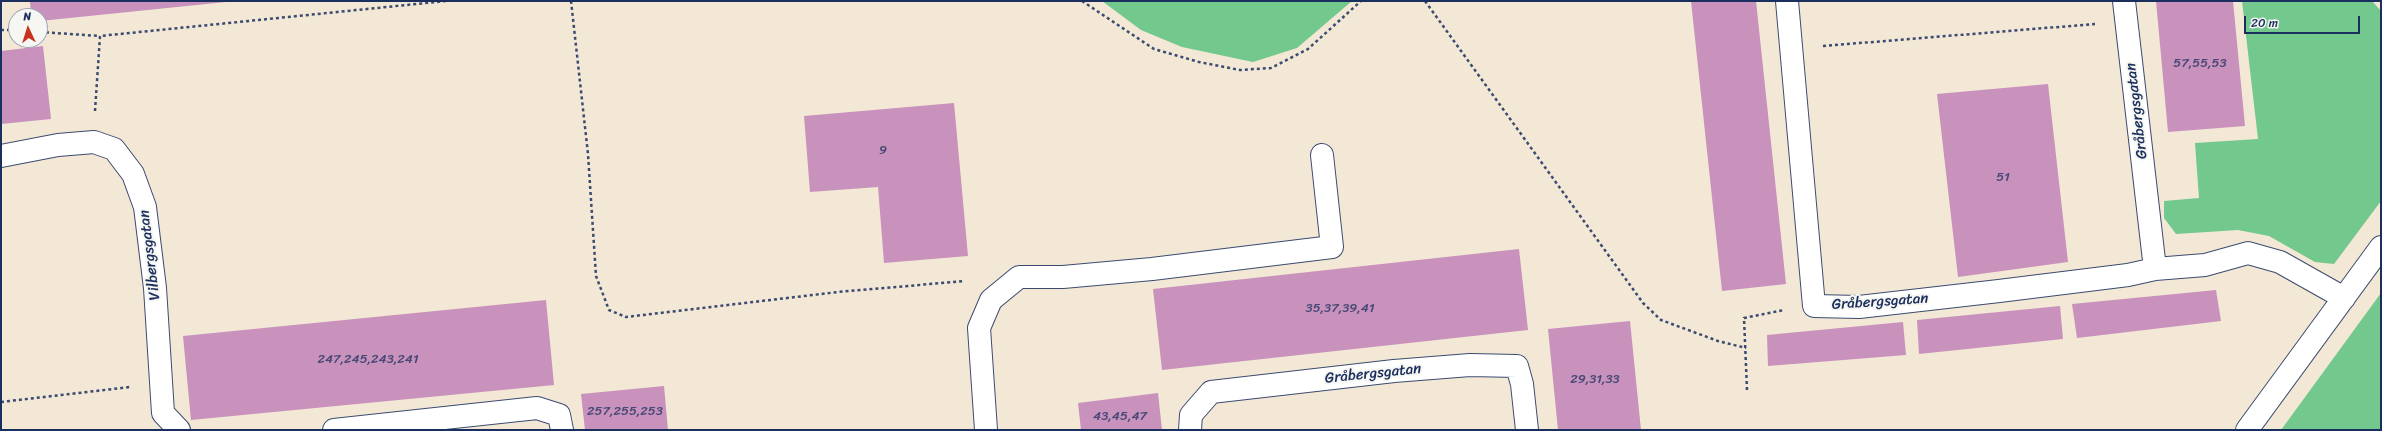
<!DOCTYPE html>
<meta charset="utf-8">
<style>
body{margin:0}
#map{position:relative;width:2382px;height:431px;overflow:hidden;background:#f3e7d5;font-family:Sriracha,sans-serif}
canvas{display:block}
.frame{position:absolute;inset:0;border:2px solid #1b2f5e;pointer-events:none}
.north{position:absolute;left:8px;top:8px;width:40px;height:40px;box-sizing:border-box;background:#f6f6f2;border:1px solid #9ea6b7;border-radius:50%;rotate:356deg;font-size:11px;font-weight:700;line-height:16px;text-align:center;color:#1b2f5e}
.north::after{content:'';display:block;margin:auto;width:14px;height:18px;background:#c8321e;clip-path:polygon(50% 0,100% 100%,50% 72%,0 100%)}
.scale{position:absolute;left:2244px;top:16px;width:116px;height:18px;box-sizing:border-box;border:2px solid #1b2f5e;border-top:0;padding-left:5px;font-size:12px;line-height:14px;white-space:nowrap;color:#1b2f5e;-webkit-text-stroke:3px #f6f6f2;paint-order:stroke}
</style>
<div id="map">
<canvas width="2382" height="431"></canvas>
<div class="frame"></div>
<div class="north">N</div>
<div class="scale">20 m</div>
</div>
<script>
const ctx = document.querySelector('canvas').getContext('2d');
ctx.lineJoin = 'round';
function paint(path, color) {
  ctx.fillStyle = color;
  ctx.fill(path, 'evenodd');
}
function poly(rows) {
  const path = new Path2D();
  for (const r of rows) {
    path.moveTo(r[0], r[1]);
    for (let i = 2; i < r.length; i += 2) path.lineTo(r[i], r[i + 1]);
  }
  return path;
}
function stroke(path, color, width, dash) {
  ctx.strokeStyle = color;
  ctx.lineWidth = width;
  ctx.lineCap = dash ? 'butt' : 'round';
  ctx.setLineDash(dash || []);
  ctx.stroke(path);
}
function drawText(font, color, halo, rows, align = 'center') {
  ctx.font = font + ' Sriracha,sans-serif';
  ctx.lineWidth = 4;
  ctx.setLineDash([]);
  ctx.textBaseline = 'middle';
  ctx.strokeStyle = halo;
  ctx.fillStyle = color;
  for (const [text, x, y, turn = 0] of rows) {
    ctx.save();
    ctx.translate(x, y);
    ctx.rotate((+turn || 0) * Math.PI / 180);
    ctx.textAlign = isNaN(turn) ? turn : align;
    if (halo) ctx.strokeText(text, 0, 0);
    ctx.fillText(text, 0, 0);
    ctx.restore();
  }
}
paint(poly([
 [1102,1,1352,1,1297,48,1253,62,1182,47,1141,30],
 [2242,1,2372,1,2381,11,2381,201,2334,264,2315,262,2269,236,2238,230,2176,234,2164,218,2164,201,2199,198,2195,143,2258,139],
 [2381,293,2381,430,2281,430]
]), '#72c88d');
paint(poly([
 [30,1,226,1,226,2,40,21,40,16,31,16],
 [1691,1,1756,1,1786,284,1722,291],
 [2156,1,2233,1,2245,126,2168,132],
 [43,46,51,119,1,124,1,51],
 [2048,84,2068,262,1958,277,1937,94],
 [954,103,968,256,884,263,878,187,810,192,804,116],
 [1519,249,1528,330,1162,370,1153,289],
 [2216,290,2221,321,2077,338,2072,304],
 [546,300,554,385,191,420,183,336],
 [2060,306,2063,339,1919,354,1917,320],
 [1630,321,1641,430,1558,430,1548,329],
 [1903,322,1906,355,1768,366,1767,335],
 [664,386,668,430,585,430,581,394],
 [1158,393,1162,430,1081,430,1078,403]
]), '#c892bc');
const service = poly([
 [986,430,979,328,991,300,1019,277,1063,277,1152,269,1332,247,1322,155]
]);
const minor = poly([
 [1787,1,1814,306,1859,307,1999,291,2128,275,2155,269,2205,265,2248,253,2280,262,2344,298],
 [2124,1,2155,269],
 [1,156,58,145,94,142,114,149,133,174,145,207,155,288,163,413,179,430],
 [334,430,537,408,559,415,562,430],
 [1190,430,1191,415,1211,392,1394,371,1470,365,1517,366,1522,384,1527,430],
 [2247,430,2381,247]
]);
stroke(service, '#3b4b70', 24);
stroke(minor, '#3b4b70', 24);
stroke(poly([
 [571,1,588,154,596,276,609,310,626,317,838,292,965,281],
 [1082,1,1154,49,1199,62,1240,70,1271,68,1308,49,1361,1],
 [1425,1,1643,303,1661,320,1718,341,1746,348],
 [1,30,16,30],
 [40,32,100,36],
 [1823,46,2095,24],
 [95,111,100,36,446,1],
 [1747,390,1744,318,1784,310],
 [1,402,130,387]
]), '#3b4b70', 2.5, [3, 3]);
stroke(service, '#fff', 22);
stroke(minor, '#fff', 22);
drawText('13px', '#464876', null, [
 ["57,55,53",2200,64],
 ["9",883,151],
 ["51",2003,178],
 ["35,37,39,41",1340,309],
 ["247,245,243,241",368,360],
 ["29,31,33",1595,380],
 ["257,255,253",625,412],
 ["43,45,47",1120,417]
]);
drawText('15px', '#1b2f5e', '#f6f6f2', [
 ["Gråbergsgatan",2137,111,-97],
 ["Vilbergsgatan",150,255,-97],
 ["Gråbergsgatan",1880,302,-4],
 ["Gråbergsgatan",1373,374,-6]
]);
</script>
